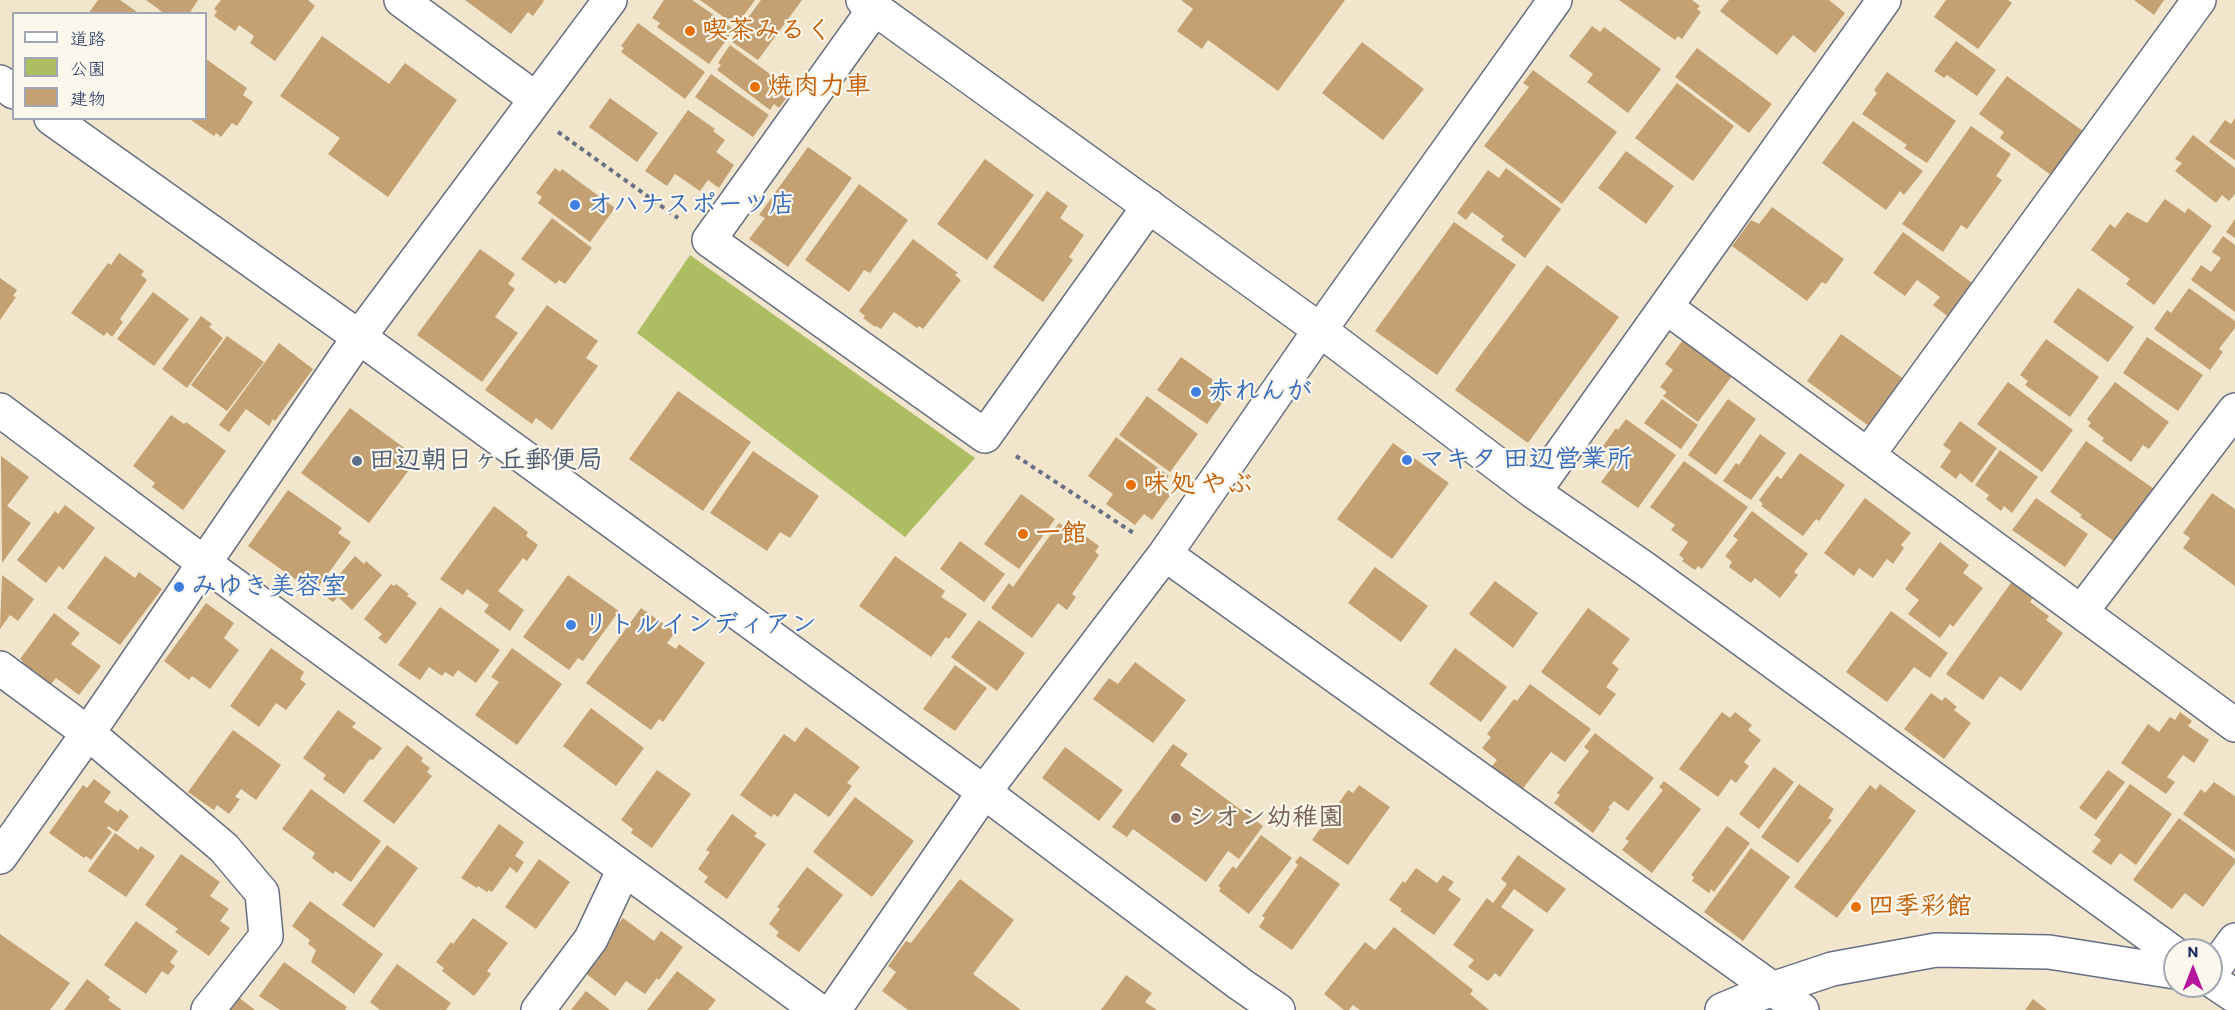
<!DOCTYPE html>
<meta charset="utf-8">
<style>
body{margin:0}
#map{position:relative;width:2235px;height:1010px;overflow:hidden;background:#f1e6cb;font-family:Itim,"Klee One",sans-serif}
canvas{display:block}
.legend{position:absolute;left:12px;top:12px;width:195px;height:108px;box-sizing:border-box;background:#fbf7ec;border:2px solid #a1a7b3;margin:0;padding:8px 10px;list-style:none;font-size:18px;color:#1b2f5e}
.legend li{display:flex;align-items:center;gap:12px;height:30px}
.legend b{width:30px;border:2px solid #a1a7b3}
.north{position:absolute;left:2163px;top:938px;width:60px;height:60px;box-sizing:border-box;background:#fbf7ec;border:2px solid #a1a7b3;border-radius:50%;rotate:0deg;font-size:16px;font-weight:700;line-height:24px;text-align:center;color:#1b2f5e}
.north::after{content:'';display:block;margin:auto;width:21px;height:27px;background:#b5179e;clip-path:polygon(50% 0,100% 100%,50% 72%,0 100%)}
</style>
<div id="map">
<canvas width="2235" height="1010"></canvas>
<ul class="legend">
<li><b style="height:8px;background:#fff"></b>道路</li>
<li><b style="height:16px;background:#acbe61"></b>公園</li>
<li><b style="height:16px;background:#c4a173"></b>建物</li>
</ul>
<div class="north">N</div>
</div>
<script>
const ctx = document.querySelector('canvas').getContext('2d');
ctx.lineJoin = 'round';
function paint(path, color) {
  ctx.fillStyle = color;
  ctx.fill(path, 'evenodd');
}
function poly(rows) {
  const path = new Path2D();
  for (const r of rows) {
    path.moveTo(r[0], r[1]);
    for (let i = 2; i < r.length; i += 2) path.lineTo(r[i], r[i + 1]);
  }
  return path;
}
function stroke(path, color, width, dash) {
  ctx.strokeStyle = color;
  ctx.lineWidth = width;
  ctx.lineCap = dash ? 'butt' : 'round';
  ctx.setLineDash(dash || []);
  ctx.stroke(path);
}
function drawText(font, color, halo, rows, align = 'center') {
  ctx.font = font + ' Itim,"Klee One",sans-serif';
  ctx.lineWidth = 4.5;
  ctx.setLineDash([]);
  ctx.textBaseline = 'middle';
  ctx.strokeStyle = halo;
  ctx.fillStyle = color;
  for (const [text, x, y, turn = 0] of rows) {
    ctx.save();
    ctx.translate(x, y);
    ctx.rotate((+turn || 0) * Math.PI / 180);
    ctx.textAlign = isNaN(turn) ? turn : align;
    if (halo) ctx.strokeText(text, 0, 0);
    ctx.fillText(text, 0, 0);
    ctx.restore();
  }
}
paint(poly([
 [690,255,975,458,905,537,637,333]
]), '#acbe61');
paint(poly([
 [98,0,120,0,140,14,88,14],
 [146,0,198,0,189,14,165,14],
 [221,0,308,0,315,6,275,61,250,43,254,36,239,25,235,31,214,16,217,11,214,9],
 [465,0,543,0,544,1,533,16,528,12,511,34],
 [664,0,692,0,734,29,709,64,657,27,660,23,652,18],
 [700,0,755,0,736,26],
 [761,0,802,0,758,60,731,41],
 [1181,0,1345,0,1278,91,1208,40,1202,49,1177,31,1193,9],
 [1619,0,1692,0,1700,6,1697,9,1701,12,1682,39,1678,36,1675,40],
 [1729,0,1829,0,1845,13,1815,53,1793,35,1777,55,1720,11],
 [1946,0,2008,0,2012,3,1978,49,1934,17],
 [2134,0,2164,0,2154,15],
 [638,23,705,72,685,99,621,52,624,48,621,46],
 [1592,26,1600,32,1604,27,1661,69,1628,113,1587,82,1593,74,1569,56],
 [322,36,389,84,405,63,457,100,388,197,328,154,340,138,280,96],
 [1956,41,1996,70,1977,96,1947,75,1944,78,1934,71],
 [1362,42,1424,89,1383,140,1322,93],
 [730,45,792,90,779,108,774,104,770,110,717,70,721,65,718,63],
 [1697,48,1772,104,1749,133,1675,77],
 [206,59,247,88,243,95,253,102,237,126,232,123,221,137,216,133,214,136,188,118,206,118],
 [1533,70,1617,132,1562,204,1484,146,1529,87,1523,83],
 [1887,72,1956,121,1927,163,1904,148,1907,145,1862,114,1877,93,1874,90],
 [711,74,769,115,753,137,695,97],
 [2007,76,2087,134,2055,178,2000,138,2004,132,1979,114],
 [1677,83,1734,126,1693,181,1635,138],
 [610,98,658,133,637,162,589,127],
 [688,110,715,129,713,131,725,140,716,152,734,165,719,188,708,180,700,191,675,174,667,186,645,171],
 [2235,118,2235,160,2209,142,2225,120,2231,124],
 [1853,121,1923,171,1904,195,1900,191,1886,210,1822,163],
 [1971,126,2011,154,1996,176,2002,180,1967,229,1961,225,1943,252,1902,224],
 [2193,135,2235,168,2235,194,2229,201,2222,195,2216,203,2175,171,2182,163,2175,159],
 [808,147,852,178,788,267,749,239,765,218,759,215],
 [1626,151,1674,186,1646,224,1598,188],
 [985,159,1034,195,987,260,937,224],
 [555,168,560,172,562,169,615,208,590,242,538,203,542,197,536,193],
 [1506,168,1561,209,1525,258,1501,240,1504,236,1472,212,1466,220,1457,213,1488,170,1499,178],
 [859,184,908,220,870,273,864,270,849,292,805,260],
 [1047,191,1068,206,1060,218,1084,235,1069,257,1073,260,1043,302,993,267],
 [2165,199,2185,213,2188,208,2212,226,2154,305,2126,284,2130,279,2091,250,2110,224,2115,228,2127,212,2147,223],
 [1772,207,1844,259,1826,284,1822,282,1807,301,1732,246,1751,220,1759,224],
 [552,218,592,248,565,284,559,280,556,284,521,259],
 [2235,219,2235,238,2226,232],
 [1454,222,1516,265,1437,375,1375,331],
 [1903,232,1979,288,1960,326,1933,305,1940,297,1917,280,1905,296,1873,273],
 [2223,236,2235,245,2235,312,2191,280,2201,265,2211,272,2221,258,2212,252],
 [913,239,958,273,955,275,961,280,923,329,919,326,917,328,894,312,881,329,876,326,875,327,863,318,865,316,859,311],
 [480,249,515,274,508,284,515,289,495,317,518,333,482,382,417,335],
 [119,253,144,271,141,275,147,280,120,319,123,322,112,337,107,332,104,336,71,313,108,263,111,265],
 [1547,265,1619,317,1528,443,1455,390],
 [0,278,17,290,13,296,16,297,0,320],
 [2078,288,2134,327,2108,362,2053,322],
 [2189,288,2235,321,2235,328,2219,349,2223,352,2210,370,2154,329,2167,310,2171,313],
 [153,292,189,319,154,366,117,339],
 [547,305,598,341,586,358,598,366,552,430,536,418,532,424,485,390],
 [201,316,212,324,209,327,223,338,187,388,162,369],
 [1841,334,1908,382,1873,429,1807,381],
 [227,336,264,362,227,411,191,385],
 [2147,337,2203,375,2178,411,2123,373],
 [2046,339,2099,377,2070,417,2025,385,2028,381,2020,375],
 [1683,340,1732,376,1698,422,1663,396,1667,392,1660,387,1673,370,1665,364],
 [279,343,313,369,275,421,273,419,269,426,246,409,229,432,219,425],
 [1181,357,1230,392,1207,424,1157,390],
 [2008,382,2073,430,2042,472,1977,424],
 [2115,382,2169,422,2149,449,2143,445,2131,462,2102,441,2104,438,2088,426,2091,423,2087,419],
 [678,391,751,442,703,511,629,459],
 [1147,396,1198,434,1170,472,1119,435],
 [1662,399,1698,425,1681,449,1644,423],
 [1728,399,1756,419,1716,475,1688,455],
 [350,408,418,458,369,523,301,473],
 [171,415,184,424,186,422,226,451,183,510,152,487,155,483,133,466],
 [1626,419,1676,455,1638,508,1601,482,1619,458,1603,446,1616,428,1618,430],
 [1960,421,1997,448,1972,483,1960,473,1956,479,1940,467,1951,451,1943,445],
 [1760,434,1786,453,1751,500,1723,481,1736,463,1739,465],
 [1116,437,1169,476,1162,485,1172,493,1152,520,1144,514,1135,525,1106,504,1113,494,1088,476],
 [2086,441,2157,491,2118,544,2080,517,2082,515,2050,492],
 [1393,443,1449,483,1392,559,1337,519],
 [2000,450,2038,477,2012,513,2004,506,2001,511,1986,499,1989,495,1975,485],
 [753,451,819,496,790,538,780,532,767,551,710,513],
 [1800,453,1845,485,1819,521,1816,519,1803,536,1761,506,1763,504,1759,500,1777,476,1781,479],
 [1,456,29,477,7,506,31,523,2,563],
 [1684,461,1748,507,1702,569,1698,566,1695,570,1682,561,1684,559,1679,555,1688,542,1671,530,1675,525,1650,507],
 [288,490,342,528,338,533,351,542,319,586,307,578,302,584,248,546],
 [2212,493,2235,509,2235,586,2183,548,2190,538,2183,533],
 [1021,494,1055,519,1019,569,984,544],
 [1865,498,1911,533,1901,545,1904,548,1893,564,1887,559,1873,578,1859,568,1854,576,1824,553],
 [2036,498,2088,534,2065,567,2012,530],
 [65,505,95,528,63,570,59,566,46,583,17,560,55,511,58,514],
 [494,506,528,532,526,536,538,545,527,561,523,558,498,591,524,610,510,631,484,612,489,605,467,589,463,595,440,579],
 [1752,511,1808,554,1794,572,1798,575,1780,598,1755,578,1751,583,1729,567,1732,562,1725,556,1738,540,1733,536],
 [1059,523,1071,531,1073,527,1099,546,1095,552,1099,555,1072,594,1076,597,1067,610,1058,603,1032,638,991,608,1009,583,1013,587],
 [960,541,1005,574,984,602,940,569],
 [1940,542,1969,565,1963,573,1983,588,1953,627,1950,624,1940,638,1908,614,1919,600,1905,589],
 [105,556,135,578,139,572,162,589,120,645,67,608],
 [355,556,364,564,366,561,382,575,352,610,338,597,333,602,326,597,331,592,327,589],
 [895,556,945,591,941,597,967,614,949,639,946,637,931,657,859,606],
 [1375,567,1428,606,1401,642,1348,603],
 [2,575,34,599,18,621,10,615,0,629],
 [568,575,619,611,583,661,578,658,569,670,523,637],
 [2013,580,2035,595,2030,602,2049,616,2046,620,2063,633,2021,691,2000,676,1983,700,1946,674],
 [1495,581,1538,613,1513,648,1469,614],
 [391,584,394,586,396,584,409,594,407,596,417,603,386,644,378,638,382,634,364,619],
 [206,603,234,623,224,638,239,650,210,689,192,676,189,680,164,661],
 [440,607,500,650,476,683,458,670,453,677,445,672,442,676,429,667,420,680,398,665],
 [641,608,675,632,667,643,676,649,679,644,705,663,663,722,659,719,651,730,586,683],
 [1588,608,1630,639,1612,663,1619,669,1606,687,1616,694,1600,716,1541,672],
 [1891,611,1948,653,1930,678,1914,667,1887,702,1846,672],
 [54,613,80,633,71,644,101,666,79,695,56,678,44,693,15,672,23,661,20,659],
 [979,620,1025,653,997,691,951,657],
 [271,648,304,672,300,679,306,684,286,710,276,703,259,727,230,706],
 [512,648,562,684,517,745,475,715,499,682,491,677],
 [1455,648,1507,687,1481,722,1429,684],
 [1135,662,1186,700,1153,743,1093,699,1109,678,1118,684],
 [955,665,987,688,955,731,923,709],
 [1530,684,1591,729,1565,762,1551,752,1518,795,1487,772,1497,760,1482,748,1491,737,1487,734,1514,699,1517,701],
 [1931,693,1942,701,1945,697,1957,707,1954,710,1971,723,1944,759,1904,729],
 [591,708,644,748,616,786,563,746],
 [338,710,356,723,352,727,382,748,373,760,370,759,344,794,323,779,326,775,303,758],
 [1722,712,1730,718,1735,712,1752,725,1748,730,1761,740,1744,762,1749,766,1736,783,1731,779,1718,797,1679,769],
 [2180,712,2192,721,2188,726,2209,740,2194,763,2183,755,2167,777,2175,782,2166,794,2121,763,2148,724,2159,732,2170,717,2175,720],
 [806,727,860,767,847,783,852,786,829,817,795,793,778,817,774,814,771,817,740,795,784,734,795,742],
 [233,730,281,765,256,800,241,789,235,797,240,799,229,814,217,805,214,810,188,792],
 [1595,733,1654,778,1628,811,1614,801,1608,808,1610,809,1593,833,1554,803,1560,795,1557,793,1589,751,1584,747],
 [1173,744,1188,754,1180,765,1263,826,1239,859,1228,851,1206,882,1133,829,1127,837,1112,827],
 [407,745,423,758,421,761,430,768,427,772,432,776,394,824,363,801],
 [1065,747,1123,790,1099,821,1042,778],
 [1774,767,1794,782,1759,829,1739,814],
 [657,770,691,794,652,848,631,833,633,829,621,820],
 [2108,770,2125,782,2096,820,2079,808],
 [94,779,111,792,104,802,118,812,120,809,129,816,117,832,108,826,107,828,112,832,91,860,86,856,84,858,49,833,83,785,87,788],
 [1664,781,1701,809,1652,873,1622,850,1629,841,1625,839,1663,790,1659,787],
 [2214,782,2235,796,2235,852,2183,814,2201,789,2205,793],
 [1799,784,1834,809,1828,818,1832,820,1798,863,1761,837],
 [1880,784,1916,811,1837,918,1794,887,1870,785,1876,790],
 [2130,784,2172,814,2136,865,2120,853,2111,865,2092,852,2101,840,2094,835],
 [1359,785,1390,807,1348,865,1312,840,1348,790,1353,793],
 [311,789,381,841,351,882,335,871,333,874,312,858,315,853,282,829],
 [855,797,914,841,872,897,813,852],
 [732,814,757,833,754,836,766,844,727,899,704,882,708,877,698,869,710,852,706,850],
 [2179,818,2235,859,2235,863,2203,907,2185,893,2172,909,2133,880],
 [499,824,524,842,515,856,524,862,517,873,510,867,492,892,489,890,487,892,478,886,477,888,461,878],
 [1727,826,1750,843,1714,892,1711,889,1709,893,1692,881,1694,877,1691,875],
 [115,833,138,850,141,846,155,856,126,897,88,871],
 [1261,835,1292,858,1249,914,1219,891,1221,888,1218,886,1233,866,1236,869],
 [387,845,418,868,374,928,342,905],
 [1751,848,1790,877,1743,941,1704,912],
 [181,854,220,882,210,896,229,909,220,921,230,928,209,956,175,932,178,929,145,905],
 [1518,855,1566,889,1547,913,1514,889,1501,907,1534,930,1500,977,1495,973,1488,981,1468,967,1474,960,1453,945,1487,898,1493,903,1507,884,1501,879],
 [1300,856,1340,884,1292,950,1259,927,1265,918,1262,916,1298,865,1295,862],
 [539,859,570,882,536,929,505,907],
 [807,867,843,895,799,952,776,936,779,932,769,924,780,909,777,907],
 [1416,868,1437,883,1443,875,1454,882,1448,890,1461,899,1434,935,1400,911,1402,909,1389,900,1403,881,1405,883],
 [960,879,1014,920,973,974,1021,1010,908,1010,882,991,896,972,888,966,906,941,911,943],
 [310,901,383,954,354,994,311,962,316,950,308,944,310,940,292,926],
 [473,918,508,943,487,971,491,974,474,996,442,971,444,968,436,962,451,942,453,944],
 [612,918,619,923,623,918,654,941,661,931,683,947,659,980,657,978,645,994,626,981,615,996,584,972],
 [136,921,178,951,170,962,175,966,168,975,162,971,146,994,104,965],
 [1394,927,1473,990,1470,994,1489,1010,1360,1010,1353,1005,1349,1010,1344,1010,1324,994,1365,942,1375,950],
 [0,934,70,983,50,1010,0,1010],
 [284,962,347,1007,345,1010,280,1010,259,996],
 [397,964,451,1003,446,1010,380,1010,370,1002],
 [677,971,716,1000,708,1010,647,1010],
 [1126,975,1152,993,1145,1002,1157,1010,1101,1010],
 [87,979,110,997,108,1000,122,1010,64,1010],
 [586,991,610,1010,571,1010],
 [237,996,255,1010,227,1010],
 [2033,999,2047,1010,2025,1010]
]), '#c4a173');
const minor = poly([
 [401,0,536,99],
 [863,0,1320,330,1534,492,1644,568,2175,954],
 [875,8,709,240,985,436,1149,206],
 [0,82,14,92],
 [51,118,359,337,984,792,1240,984,1278,1010],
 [1666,307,2235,725],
 [0,410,204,563,818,1010],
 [1868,455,2199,0],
 [1534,492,1884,0],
 [1165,554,1802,1010],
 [2081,612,2235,410],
 [0,668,88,733,224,848,262,893,266,936,208,1010],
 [0,857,88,733,359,337,610,0],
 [2211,973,2235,940],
 [2211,980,2235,996],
 [538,1010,591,939,624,869],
 [834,1010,984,792,1165,554,1320,330,1555,0],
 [1722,1010,1772,989,1832,969,1936,950,2049,952,2175,972]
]);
stroke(minor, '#666f84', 36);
stroke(poly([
 [558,132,678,218],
 [1016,456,1135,534]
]), '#666f84', 4, [4.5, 4.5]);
stroke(minor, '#fff', 33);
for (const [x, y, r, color] of [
 [690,31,6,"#e8710a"],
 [755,87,6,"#e8710a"],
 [575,205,6,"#3f7fe0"],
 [1196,392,6,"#3f7fe0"],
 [1407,460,6,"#3f7fe0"],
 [357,461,6,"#5c6f8a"],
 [1131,485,6,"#e8710a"],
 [1023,534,6,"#e8710a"],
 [179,587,6,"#3f7fe0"],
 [571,625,6,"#3f7fe0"],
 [1176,818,6,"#8d6e63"],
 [1856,907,6,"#e8710a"]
]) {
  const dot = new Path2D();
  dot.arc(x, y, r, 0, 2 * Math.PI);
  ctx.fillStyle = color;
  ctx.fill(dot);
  stroke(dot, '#fbf7ec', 2);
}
drawText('bold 26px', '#c56008', '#fbf7ec', [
 ["喫茶みるく",702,31],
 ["焼肉力車",767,87],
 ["味処 やぶ",1143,485],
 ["一館",1035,534],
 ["四季彩館",1868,907]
], 'left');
drawText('bold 26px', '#366cbe', '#fbf7ec', [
 ["オハナスポーツ店",587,205],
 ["赤れんが",1208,392],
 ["マキタ 田辺営業所",1419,460],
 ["みゆき美容室",191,587],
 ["リトルインディアン",583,625]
], 'left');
drawText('bold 26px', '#4e5e75', '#fbf7ec', [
 ["田辺朝日ヶ丘郵便局",369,461]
], 'left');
drawText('bold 26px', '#785e54', '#fbf7ec', [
 ["シオン幼稚園",1188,818]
], 'left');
</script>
